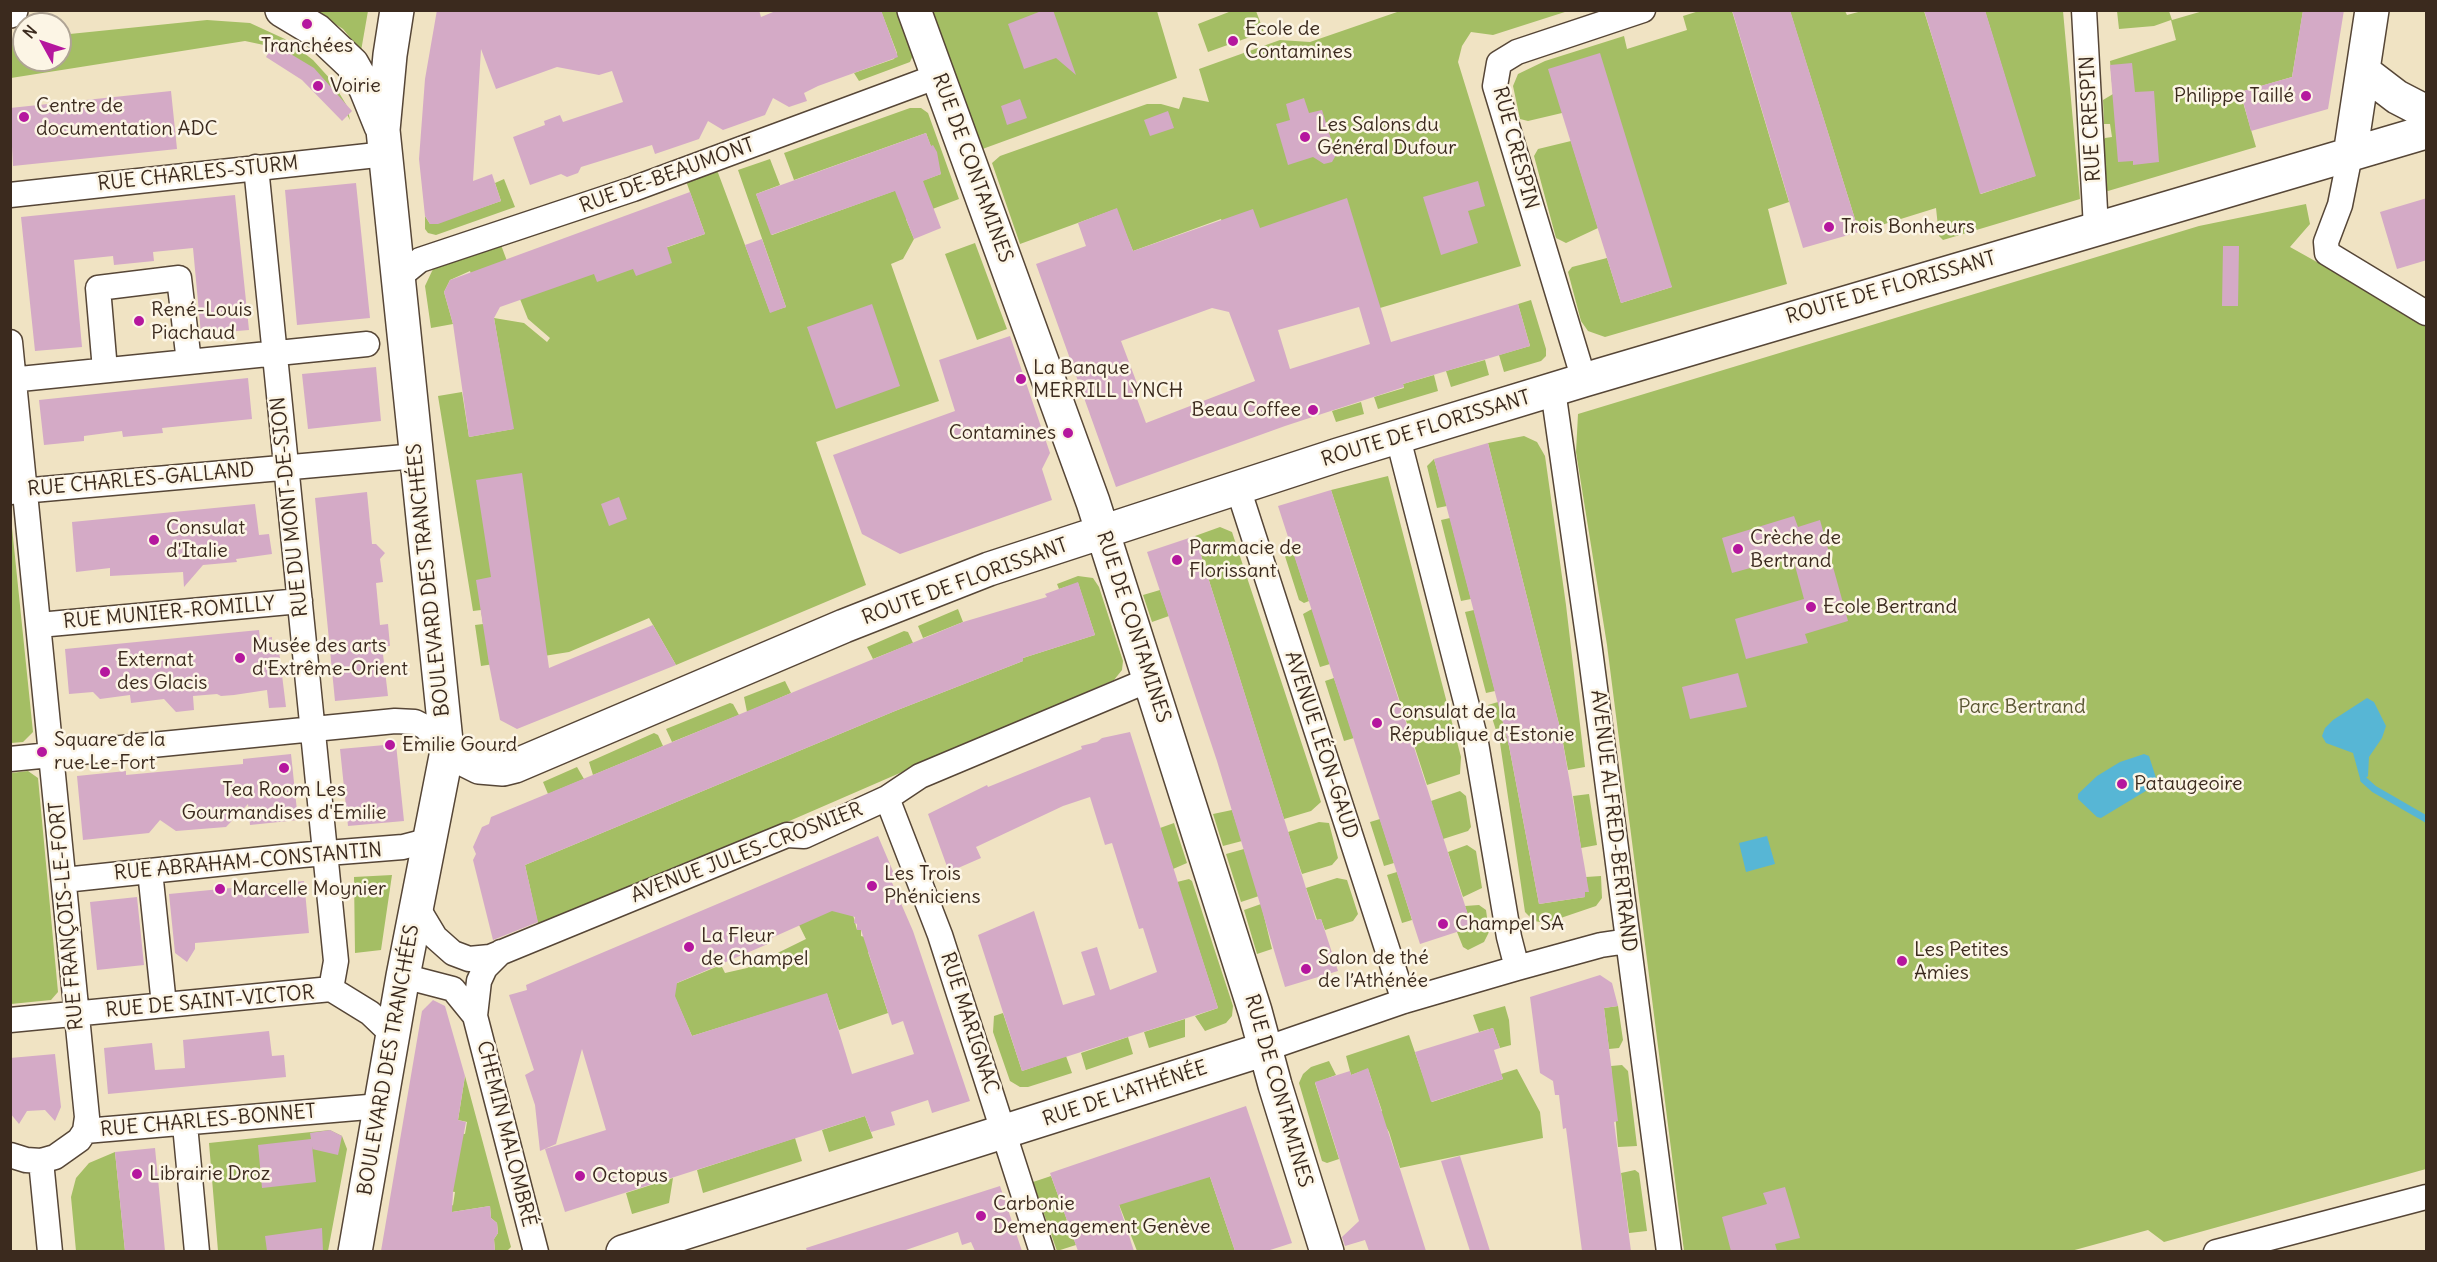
<!DOCTYPE html>
<meta charset="utf-8">
<style>
body{margin:0}
#map{position:relative;width:2437px;height:1262px;overflow:hidden;background:#f0e3c3;font-family:Delius,sans-serif}
canvas{display:block}
.frame{position:absolute;inset:0;border:12px solid #3b2a1e;pointer-events:none}
.north{position:absolute;left:12px;top:12px;width:60px;height:60px;box-sizing:border-box;background:#fcf5e5;border:2px solid #afa495;border-radius:50%;rotate:310deg;font-size:16px;font-weight:700;line-height:24px;text-align:center;color:#3b2a1e}
.north::after{content:'';display:block;margin:auto;width:21px;height:27px;background:#b5179e;clip-path:polygon(50% 0,100% 100%,50% 72%,0 100%)}
</style>
<div id="map">
<canvas width="2437" height="1262"></canvas>
<div class="frame"></div>
<div class="north">N</div>
</div>
<script>
const ctx = document.querySelector('canvas').getContext('2d');
ctx.lineJoin = 'round';
function paint(path, color) {
  ctx.fillStyle = color;
  ctx.fill(path, 'evenodd');
}
function poly(rows) {
  const path = new Path2D();
  for (const r of rows) {
    path.moveTo(r[0], r[1]);
    for (let i = 2; i < r.length; i += 2) path.lineTo(r[i], r[i + 1]);
  }
  return path;
}
function stroke(path, color, width, dash) {
  ctx.strokeStyle = color;
  ctx.lineWidth = width;
  ctx.lineCap = dash ? 'butt' : 'round';
  ctx.setLineDash(dash || []);
  ctx.stroke(path);
}
function drawText(font, color, halo, rows, align = 'center') {
  ctx.font = font + ' Delius,sans-serif';
  ctx.lineWidth = 5;
  ctx.setLineDash([]);
  ctx.textBaseline = 'middle';
  ctx.strokeStyle = halo;
  ctx.fillStyle = color;
  for (const [text, x, y, turn = 0] of rows) {
    ctx.save();
    ctx.translate(x, y);
    ctx.rotate((+turn || 0) * Math.PI / 180);
    ctx.textAlign = isNaN(turn) ? turn : align;
    if (halo) ctx.strokeText(text, 0, 0);
    ctx.fillText(text, 0, 0);
    ctx.restore();
  }
}
paint(poly([
 [1234,10,1256,11,1264,32,1208,52,1198,24],
 [315,11,368,11,361,51,343,29],
 [881,11,898,11,914,53,910,62,859,81,854,73,894,59,897,53],
 [926,11,1157,11,1177,78,977,151],
 [1400,11,1568,11,1493,35,1471,32,1462,46,1458,62,1521,266,1380,308,1228,239,1221,219,1133,251,1116,209,1020,244,992,163,1000,156,1147,104,1161,104,1179,109,1183,97,1209,102,1199,69,1280,40,1310,42],
 [1699,11,1732,11,1789,202,1768,209,1787,284,1605,337,1588,331,1581,321,1568,272,1572,267,1607,258,1621,303,1672,287,1562,113,1528,121,1520,119,1513,86,1518,74,1545,61,1624,36,1627,49,1687,30,1683,16],
 [1790,11,1845,11,1847,15,1862,11,1924,11,1981,194,2035,176,1985,11,2063,11,2080,199,1943,240,1939,236,1936,208,1859,232],
 [2117,11,2169,11,2172,20,2203,11,2303,11,2292,77,2240,92,2256,147,2108,191,2103,189,2101,145,2105,138,2112,137,2110,124,2104,124,2103,100,2113,94,2110,61,2176,40,2171,20,2154,26,2119,29],
 [207,20,250,23,287,40,313,60,332,81,347,106,350,120,334,91,278,48,245,41,11,78,10,40,24,39,24,60,60,60,60,35],
 [910,108,921,108,928,113,959,199,906,219,914,239,903,259,891,264,939,401,816,442,866,585,676,665,649,618,569,652,481,666,475,625,483,624,481,610,473,611,438,396,462,392,469,437,513,429,494,318,524,323,547,342,550,338,528,319,520,299,705,234,686,181,717,170,770,312,786,307,738,170,770,159,780,185,756,194,772,235,941,174,926,133,794,180,784,153],
 [1571,141,1598,228,1566,243,1556,238,1534,156,1538,149],
 [504,179,515,207,436,235,428,233,425,229,425,216,430,224,435,224,501,201,495,183],
 [2306,204,2310,224,2290,247,2426,323,2426,1169,2164,1242,2148,1230,2071,1251,1684,1251,1607,645,1576,452,1578,414,2199,226],
 [975,243,1007,329,977,340,945,254],
 [501,245,507,261,471,274,470,271,450,280,444,292,453,324,431,328,425,286,433,269],
 [1531,300,1546,349,1546,356,1541,361,1504,372,1499,355,1530,346,1518,304],
 [1485,360,1489,375,1451,387,1446,371],
 [1434,375,1438,391,1378,409,1374,397,1404,388,1403,384],
 [1361,402,1364,414,1336,422,1332,411],
 [1524,436,1537,442,1545,456,1566,605,1585,767,1568,770,1561,732,1488,443],
 [1434,459,1447,506,1437,508,1427,466],
 [1388,476,1461,757,1460,774,1427,785,1331,490],
 [11,518,33,732,23,742,11,743],
 [1450,518,1471,599,1461,601,1441,520],
 [1220,527,1232,532,1321,802,1311,811,1284,819,1195,536],
 [1292,548,1309,601,1304,603,1299,600,1283,550],
 [1078,576,1093,578,1099,587,1123,661,1122,670,1114,680,596,905,594,903,538,924,525,865,895,711,1023,661,1023,658,1095,635,1078,583,1059,589,1057,584],
 [1160,590,1169,616,1152,622,1143,595],
 [958,609,963,622,923,638,918,626],
 [1312,609,1330,664,1320,667,1303,614],
 [1474,610,1495,691,1486,693,1465,612],
 [904,631,908,632,913,643,873,659,867,647],
 [1334,678,1354,738,1344,741,1325,681],
 [785,681,791,693,747,712,744,697],
 [1498,702,1509,746,1539,904,1585,897,1585,892,1588,892,1586,877,1601,876,1602,898,1596,906,1546,923,1534,921,1525,912,1500,743,1488,705],
 [730,703,733,704,739,715,672,742,666,729],
 [654,733,658,735,663,746,593,775,589,762],
 [577,767,584,779,548,794,543,782],
 [28,771,38,778,58,992,51,1000,11,1004,11,773],
 [1460,791,1466,796,1471,827,1468,831,1443,839,1431,801],
 [1589,794,1597,845,1581,848,1573,796],
 [1232,810,1242,841,1223,846,1213,814],
 [1380,819,1394,863,1384,866,1370,822],
 [1319,822,1329,823,1338,858,1332,865,1302,874,1288,832],
 [1174,823,1187,863,1173,869,1160,828],
 [1467,845,1476,851,1482,888,1463,897,1448,852],
 [1244,849,1259,896,1241,902,1226,854],
 [1397,872,1412,920,1402,923,1387,875],
 [392,875,381,950,355,953,354,877],
 [1337,878,1347,880,1358,914,1353,921,1325,930,1321,919,1317,920,1306,888],
 [1189,879,1192,881,1233,1006,1232,1016,1226,1023,1205,1031,1195,1016,1218,1008,1177,882],
 [1261,904,1272,949,1257,954,1244,910],
 [1479,905,1486,910,1489,932,1484,942,1468,950,1463,947,1457,932,1472,927,1465,906],
 [816,911,852,911,857,930,861,930,861,936,865,937,870,951,868,952,888,1013,839,1030,827,994,692,1036,670,986,721,965,725,973,747,968,806,939,799,925],
 [1505,1006,1509,1020,1511,1045,1500,1048,1493,1028,1479,1032,1473,1015],
 [1618,1006,1623,1040,1619,1048,1609,1049,1604,1008],
 [1003,1013,1022,1071,1066,1056,1072,1073,1028,1087,1020,1087,1010,1081,993,1032,994,1016],
 [1185,1019,1185,1037,1149,1048,1144,1032],
 [1409,1035,1432,1102,1503,1079,1501,1074,1517,1069,1540,1112,1543,1138,1400,1168,1389,1132,1378,1113,1382,1111,1368,1069,1351,1075,1346,1056],
 [1128,1037,1133,1054,1086,1070,1081,1053],
 [1329,1061,1336,1075,1315,1083,1339,1159,1327,1163,1322,1161,1299,1083,1303,1074,1311,1067],
 [1622,1065,1628,1071,1637,1146,1618,1147,1611,1066],
 [465,1076,511,1247,507,1251,495,1251,494,1239,498,1233,497,1223,491,1218,490,1206,433,1215,453,1205,455,1192,448,1191,458,1133,465,1134,467,1122,458,1120],
 [865,1116,873,1138,829,1152,822,1130],
 [330,1130,342,1136,347,1149,328,1251,218,1251,209,1143],
 [795,1138,802,1161,703,1193,697,1170],
 [115,1152,125,1251,76,1251,71,1197,76,1178,89,1163],
 [1635,1170,1639,1173,1647,1231,1629,1233,1621,1173],
 [1209,1174,1235,1251,1137,1251,1118,1202,1183,1185],
 [1051,1176,1076,1245,1057,1251,1033,1182],
 [673,1178,669,1203,632,1214,626,1193]
]), '#a4be64');
paint(poly([
 [2367,698,2374,702,2386,726,2382,738,2369,757,2368,776,2361,782,2353,753,2326,743,2322,736,2325,728,2333,720],
 [2144,754,2149,756,2157,781,2154,786,2101,818,2097,817,2078,799,2078,794,2097,776,2120,762],
 [1767,836,1775,864,1746,872,1739,843]
]), '#57b6d5');
stroke(poly([
 [2364,780,2374,789,2426,819]
]), '#57b6d5', 7);
paint(poly([
 [437,10,759,10,761,17,778,10,881,10,898,57,818,86,804,93,807,101,789,107,773,98,765,115,723,130,708,121,699,139,655,154,652,145,581,167,578,173,567,177,561,174,530,185,513,137,545,125,544,121,560,115,563,122,623,102,612,71,599,75,557,67,496,89,481,49,473,181,492,174,501,201,438,224,430,224,425,216,419,159,425,79],
 [1044,10,1053,10,1076,75,1056,58,1024,69,1008,24],
 [1732,10,1790,10,1859,232,1803,248],
 [1924,10,1985,10,2036,176,1980,194],
 [2303,10,2344,10,2328,109,2251,131,2243,101,2243,91,2292,77],
 [274,44,314,68,352,111,342,121,302,80,266,57],
 [1600,53,1672,287,1621,303,1548,69],
 [2132,63,2135,92,2154,91,2159,162,2133,165,2133,161,2118,162,2110,65],
 [171,91,177,149,13,166,10,108],
 [1304,98,1309,113,1322,110,1336,155,1332,162,1324,164,1313,157,1288,165,1276,124,1290,120,1286,104],
 [1020,99,1027,118,1007,125,1001,106],
 [1168,111,1174,128,1150,136,1144,120],
 [926,133,931,146,933,145,937,152,941,174,923,181,941,228,914,239,895,191,771,235,756,194],
 [1478,181,1485,206,1468,211,1478,243,1441,255,1423,197],
 [356,183,370,318,297,325,285,190],
 [690,192,705,234,667,247,672,263,636,276,633,269,597,282,594,274,500,307,494,318,514,429,469,437,453,324,444,292,450,280],
 [235,195,249,330,201,334,193,248,153,252,154,261,114,265,113,256,74,260,82,347,35,351,21,217],
 [1347,198,1391,342,1518,304,1530,346,1403,384,1404,387,1285,426,1116,487,1036,264,1086,246,1078,223,1117,208,1133,251,1253,209,1260,228],
 [1359,307,1370,344,1290,369,1278,330],
 [1212,308,1229,312,1255,381,1146,423,1133,388,1138,386,1121,341],
 [2427,198,2427,260,2397,269,2380,212],
 [762,239,786,307,770,313,745,245],
 [2223,246,2239,246,2238,306,2222,306],
 [872,304,900,386,836,409,807,327],
 [1010,336,1050,453,1042,469,1052,500,900,554,862,534,833,455,955,411,939,360],
 [376,367,381,421,308,429,302,374],
 [248,378,252,419,162,428,163,433,123,437,122,431,84,436,84,441,44,445,39,400],
 [1488,443,1561,732,1589,892,1585,892,1585,897,1539,904,1509,746,1434,459],
 [522,473,549,668,653,625,676,665,517,729,500,720,489,664,476,580,491,577,476,480],
 [1331,490,1472,927,1420,944,1278,506],
 [367,492,372,544,376,544,385,553,380,559,383,582,376,583,380,625,388,624,390,646,382,646,388,696,335,701,315,498],
 [619,497,627,519,609,526,601,504],
 [255,504,259,535,269,534,272,554,236,559,237,562,203,565,184,587,183,572,110,576,110,568,76,572,72,522],
 [1794,516,1798,527,1820,520,1848,621,1805,634,1808,643,1746,659,1735,619,1804,599,1794,562,1783,559,1732,573,1722,538],
 [1195,536,1316,920,1321,919,1338,971,1285,987,1217,761,1147,552],
 [1078,582,1095,635,1023,658,1023,661,895,711,525,865,538,922,493,940,473,860,476,854,473,847,482,827,489,824,491,817,963,622,1047,597,1045,594],
 [259,630,260,639,272,637,272,643,278,643,286,707,269,708,267,690,234,695,221,696,217,694,193,696,194,710,176,712,164,699,131,703,130,695,100,699,93,692,69,694,65,649],
 [1738,673,1747,707,1690,719,1682,687],
 [1130,732,1218,1008,1022,1071,978,935,1034,911,1063,1005,1095,995,1081,952,1097,947,1110,990,1157,972,1143,928,1139,929,1112,843,1105,845,1090,797,1063,806,976,847,981,858,949,872,928,814,987,785,988,787,1082,749,1081,746,1097,742,1102,738],
 [396,744,404,821,348,826,340,749],
 [291,754,298,820,250,825,248,804,226,827,176,831,160,820,149,833,83,840,77,776,126,771,126,775,243,764,243,759],
 [878,836,895,876,890,878,913,931,970,1101,932,1113,928,1100,891,1112,895,1125,871,1132,865,1116,565,1212,545,1149,606,1130,582,1049,556,1144,540,1151,535,1105,525,1075,534,1070,509,995,527,990,526,985],
 [832,911,855,917,854,923,857,924,857,930,861,930,892,1025,903,1021,914,1054,852,1074,827,993,692,1036,675,996,677,983,770,943,769,939],
 [304,881,309,933,195,943,195,949,187,962,175,953,169,894],
 [137,897,144,965,97,970,90,902],
 [1600,975,1612,983,1618,1006,1604,1008,1618,1121,1614,1122,1631,1251,1582,1251,1566,1128,1563,1129,1559,1095,1555,1095,1553,1081,1540,1073,1530,997],
 [433,1000,445,1006,465,1076,458,1120,466,1122,453,1192,452,1212,490,1206,491,1218,497,1223,498,1233,494,1239,495,1251,381,1251,422,1011],
 [1493,1028,1500,1048,1494,1050,1503,1079,1431,1102,1415,1052],
 [269,1031,272,1056,284,1055,286,1077,108,1094,104,1048,152,1043,155,1070,185,1068,183,1040],
 [55,1054,61,1107,55,1121,45,1110,27,1111,19,1124,10,1113,10,1058],
 [1368,1068,1380,1106,1426,1251,1369,1251,1365,1240,1345,1246,1342,1237,1359,1221,1315,1082,1350,1071,1351,1075],
 [1246,1106,1292,1243,1267,1251,1235,1251,1210,1177,1119,1205,1134,1251,1078,1251,1050,1173],
 [330,1130,342,1136,338,1155,312,1149,312,1146,316,1182,262,1188,258,1145,311,1139,310,1133],
 [155,1148,165,1251,125,1251,115,1152],
 [1460,1156,1490,1251,1470,1251,1441,1161],
 [1000,1186,1022,1251,975,1251,971,1242,962,1245,958,1232,903,1251,807,1251,806,1248],
 [1785,1187,1800,1238,1775,1244,1777,1251,1731,1251,1722,1217,1767,1204,1763,1193],
 [322,1228,323,1251,267,1251,265,1236]
]), '#d4aac6');
const street = poly([
 [2084,10,2096,228],
 [2350,155,2340,205,2326,242,2327,253,2426,313],
 [256,167,336,961,331,989],
 [10,195,386,154],
 [399,277,420,260,633,189,938,76],
 [10,342,87,1117,85,1131,79,1140,55,1157,41,1161,26,1160,10,1155],
 [105,370,98,288,179,278,189,362],
 [10,380,367,344],
 [1584,380,1495,86,1499,63,1517,52,1643,10],
 [1553,390,1590,650,1669,1252],
 [1398,438,1475,737,1509,937,1517,968],
 [1238,488,1404,1001],
 [10,492,416,456],
 [39,625,300,601],
 [10,759,395,721,415,722,425,727,447,751],
 [887,798,940,935,1042,1252],
 [150,871,164,1005],
 [64,880,302,855,403,847,430,840],
 [417,907,435,937,453,953,469,959,490,957,787,835,804,836,887,798,920,776,1151,679],
 [501,952,485,968,479,981,475,1016,536,1252],
 [403,976,453,989,475,1016],
 [10,1020,331,989,370,1013,393,1035],
 [1265,1049,1404,1001,1517,968,1601,945,1628,941],
 [185,1125,197,1252],
 [85,1131,380,1106],
 [41,1161,50,1252],
 [2216,1252,2426,1197]
]);
const secondary = poly([
 [282,10,317,31,352,64,366,89,381,126],
 [914,10,1093,502,1255,1011,1275,1085,1327,1252],
 [2363,71,2397,97,2426,112],
 [2350,155,2372,10],
 [447,751,479,767,503,769,515,766,844,626,989,569,1338,455,1584,380,2426,132],
 [355,1252,403,976,447,751,383,130,390,55,397,10],
 [623,1252,1265,1049]
]);
const primary = poly([
 [10,11,11,10]
]);
stroke(street, '#564637', 27);
stroke(secondary, '#564637', 36);
stroke(primary, '#564637', 36);
stroke(street, '#fff', 24);
stroke(secondary, '#fff', 33);
stroke(primary, '#fff', 33);
for (const [x, y, r, color] of [
 [307,24,6,"#b5179e"],
 [1233,41,6,"#b5179e"],
 [318,86,6,"#b5179e"],
 [2306,96,6,"#b5179e"],
 [24,117,6,"#b5179e"],
 [1305,137,6,"#b5179e"],
 [1829,227,6,"#b5179e"],
 [139,321,6,"#b5179e"],
 [1021,379,6,"#b5179e"],
 [1313,410,6,"#b5179e"],
 [1068,433,6,"#b5179e"],
 [154,540,6,"#b5179e"],
 [1738,549,6,"#b5179e"],
 [1177,560,6,"#b5179e"],
 [1811,607,6,"#b5179e"],
 [240,658,6,"#b5179e"],
 [105,672,6,"#b5179e"],
 [1377,723,6,"#b5179e"],
 [390,745,6,"#b5179e"],
 [42,752,6,"#b5179e"],
 [284,768,6,"#b5179e"],
 [2122,784,6,"#b5179e"],
 [872,886,6,"#b5179e"],
 [220,889,6,"#b5179e"],
 [1443,924,6,"#b5179e"],
 [689,947,6,"#b5179e"],
 [1902,961,6,"#b5179e"],
 [1306,969,6,"#b5179e"],
 [137,1174,6,"#b5179e"],
 [580,1176,6,"#b5179e"],
 [981,1216,6,"#b5179e"]
]) {
  const dot = new Path2D();
  dot.arc(x, y, r, 0, 2 * Math.PI);
  ctx.fillStyle = color;
  ctx.fill(dot);
  stroke(dot, '#fcf5e5', 2);
}
drawText('20px', '#3b2a1e', '#fcf5e5', [
 ["Ecole de",1245,29],
 ["Contamines",1245,52],
 ["Tranchées",307,46,"center"],
 ["Voirie",330,86],
 ["Philippe Taillé",2294,96,"right"],
 ["Centre de",36,106],
 ["documentation ADC",36,129],
 ["Les Salons du",1317,125],
 ["Général Dufour",1317,148],
 ["Trois Bonheurs",1841,227],
 ["René-Louis",151,310],
 ["Piachaud",151,333],
 ["La Banque",1033,368],
 ["MERRILL LYNCH",1033,391],
 ["Beau Coffee",1301,410,"right"],
 ["Contamines",1056,433,"right"],
 ["Consulat",166,528],
 ["d'Italie",166,551],
 ["Crèche de",1750,538],
 ["Bertrand",1750,561],
 ["Parmacie de",1189,548],
 ["Florissant",1189,571],
 ["Ecole Bertrand",1823,607],
 ["Musée des arts",252,646],
 ["d'Extrême-Orient",252,669],
 ["Externat",117,660],
 ["des Glacis",117,683],
 ["Consulat de la",1389,712],
 ["République d'Estonie",1389,735],
 ["Square de la",54,740],
 ["rue Le-Fort",54,763],
 ["Emilie Gourd",402,745],
 ["Pataugeoire",2134,784],
 ["Tea Room Les",284,790,"center"],
 ["Gourmandises d'Emilie",284,813,"center"],
 ["Les Trois",884,874],
 ["Phéniciens",884,897],
 ["Marcelle Moynier",232,889],
 ["Champel SA",1455,924],
 ["La Fleur",701,936],
 ["de Champel",701,959],
 ["Les Petites",1914,950],
 ["Amies",1914,973],
 ["Salon de thé",1318,958],
 ["de l’Athénée",1318,981],
 ["Librairie Droz",149,1174],
 ["Octopus",592,1176],
 ["Carbonie",993,1204],
 ["Demenagement Genève",993,1227]
], 'left');
drawText('20px', '#3b2a1e', '#fcf5e5', [
 ["RUE CRESPIN",2091,119,-93],
 ["RUE CRESPIN",1515,148,75],
 ["RUE DE CONTAMINES",972,168,70],
 ["RUE CHARLES-STURM",198,174,-6],
 ["RUE DE-BEAUMONT",667,176,-20],
 ["ROUTE DE FLORISSANT",1891,288,-16],
 ["ROUTE DE FLORISSANT",1426,429,-17],
 ["RUE CHARLES-GALLAND",141,480,-5],
 ["RUE DU MONT-DE-SION",290,507,-96],
 ["BOULEVARD DES TRANCHÉES",429,580,-96],
 ["ROUTE DE FLORISSANT",965,582,-20],
 ["RUE MUNIER-ROMILLY",169,613,-5],
 ["RUE DE CONTAMINES",1133,627,72],
 ["AVENUE LÉON-GAUD",1321,745,72],
 ["AVENUE ALFRED-BERTRAND",1613,821,83],
 ["AVENUE JULES-CROSNIER",747,853,-21],
 ["RUE ABRAHAM-CONSTANTIN",248,862,-5],
 ["RUE FRANÇOIS-LE-FORT",67,916,-95],
 ["RUE DE SAINT-VICTOR",210,1002,-5],
 ["RUE MARIGNAC",969,1023,72],
 ["BOULEVARD DES TRANCHÉES",389,1060,-80],
 ["RUE DE CONTAMINES",1278,1091,74],
 ["RUE DE L'ATHÉNÉE",1125,1094,-18],
 ["RUE CHARLES-BONNET",208,1121,-5],
 ["CHEMIN MALOMBRÉ",506,1134,76]
]);
drawText('20px', '#5a5633', '#fcf5e5', [
 ["Parc Bertrand",2022,707]
]);
</script>
